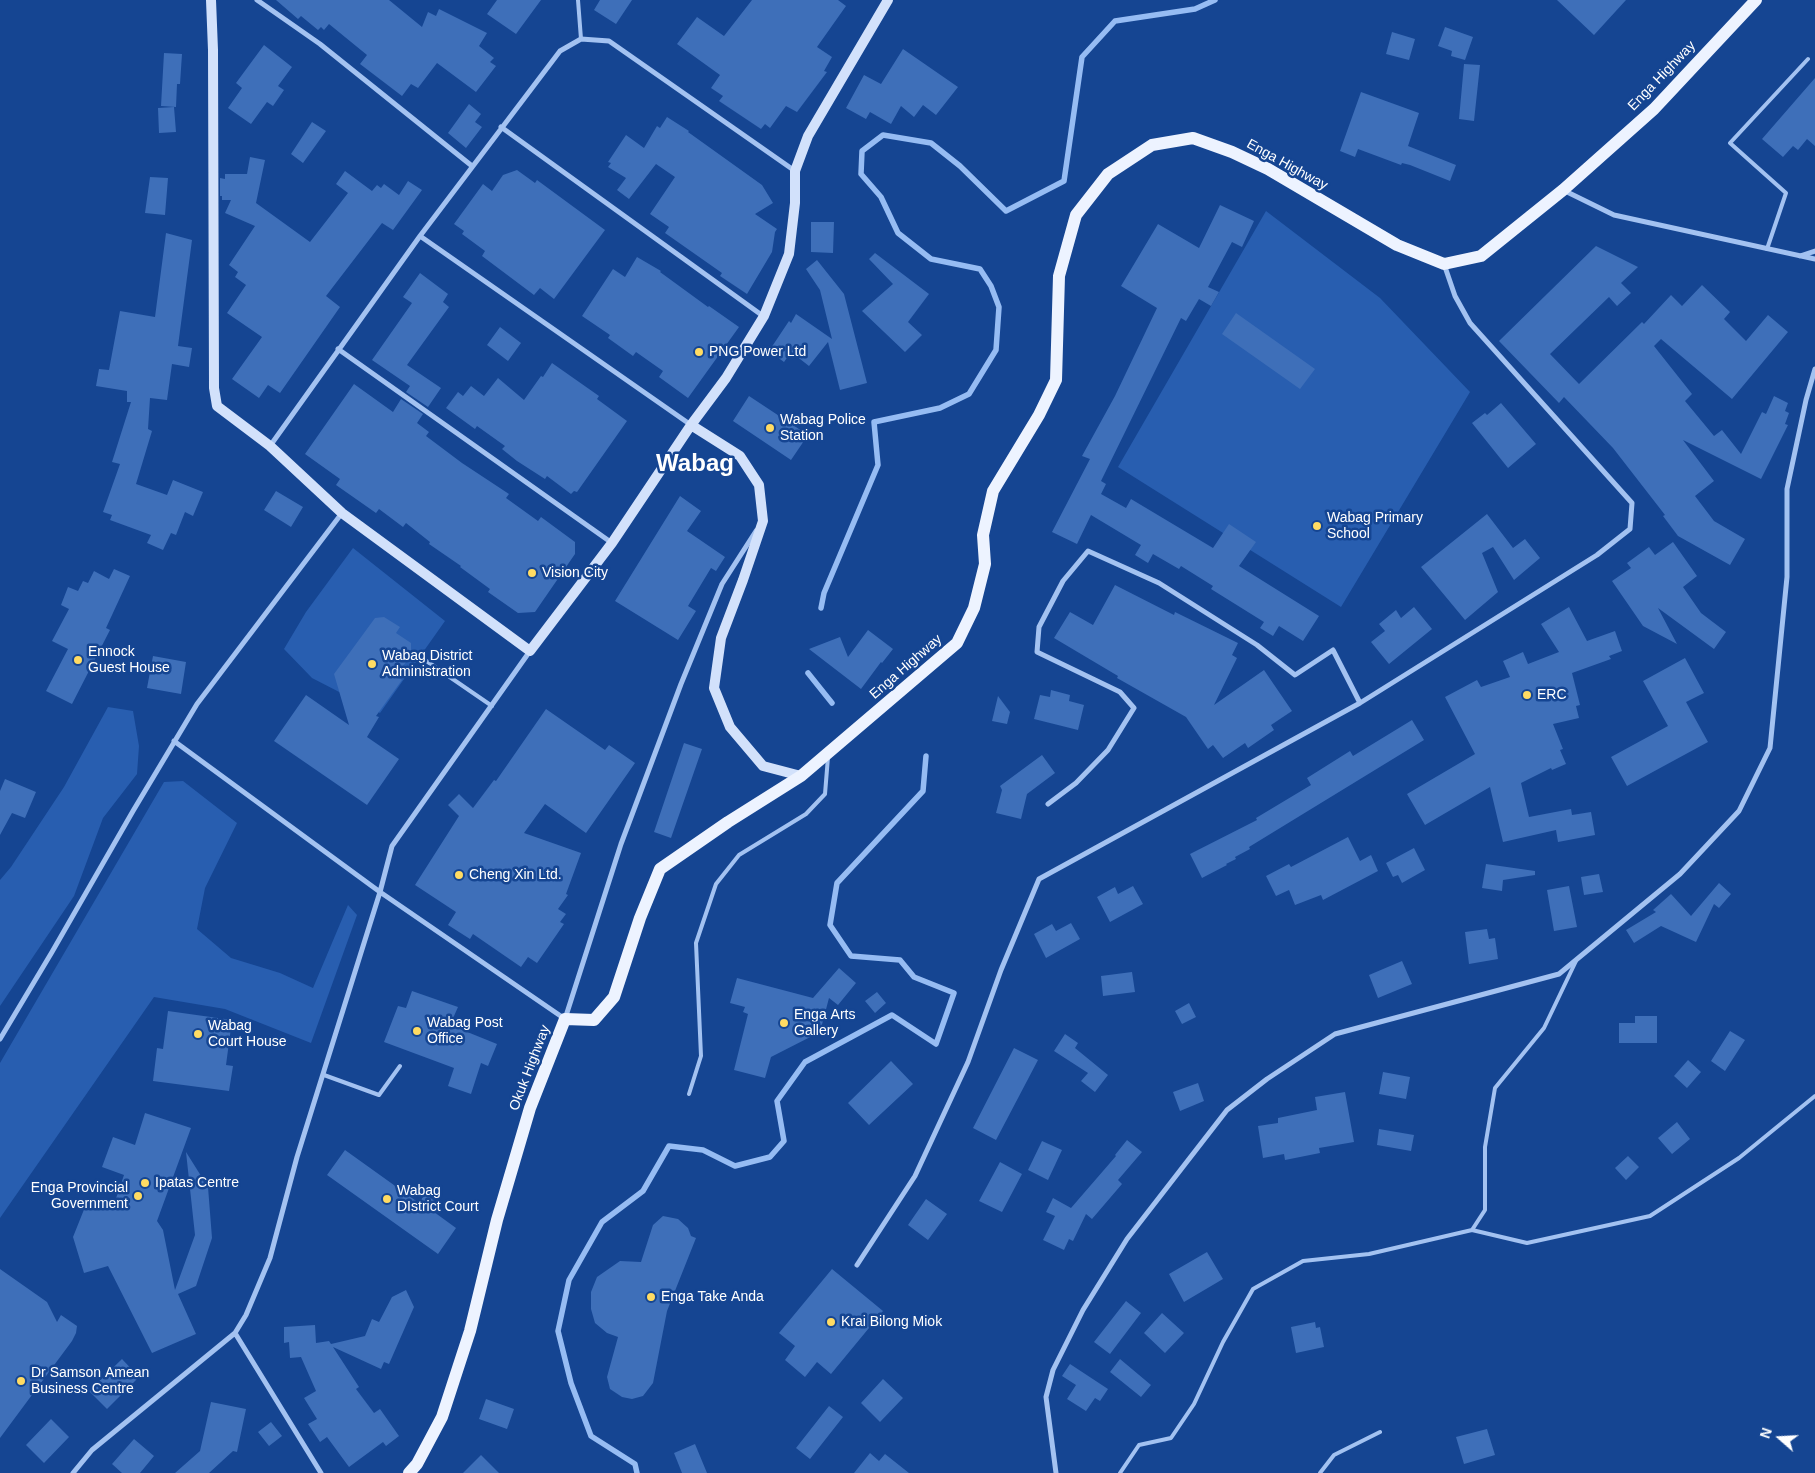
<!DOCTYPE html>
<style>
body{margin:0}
#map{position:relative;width:1815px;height:1473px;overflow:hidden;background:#154592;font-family:Arial,sans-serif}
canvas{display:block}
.north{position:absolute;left:1755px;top:1413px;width:50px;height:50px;-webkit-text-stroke:4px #154592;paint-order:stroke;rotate:289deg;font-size:14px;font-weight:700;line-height:20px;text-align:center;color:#fff}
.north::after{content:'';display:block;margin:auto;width:18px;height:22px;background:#fff;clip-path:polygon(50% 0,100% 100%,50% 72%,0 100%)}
</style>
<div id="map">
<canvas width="1815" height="1473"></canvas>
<div class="north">N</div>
</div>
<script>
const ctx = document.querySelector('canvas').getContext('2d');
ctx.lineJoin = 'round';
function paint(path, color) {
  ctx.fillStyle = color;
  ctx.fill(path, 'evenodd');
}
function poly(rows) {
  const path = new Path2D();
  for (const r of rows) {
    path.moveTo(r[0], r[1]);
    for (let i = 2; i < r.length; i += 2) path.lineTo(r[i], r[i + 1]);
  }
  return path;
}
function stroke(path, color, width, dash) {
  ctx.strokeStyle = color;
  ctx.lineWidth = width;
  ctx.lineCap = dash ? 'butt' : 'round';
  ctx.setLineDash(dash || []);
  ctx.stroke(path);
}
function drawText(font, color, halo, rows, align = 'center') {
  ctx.font = font + ' Arial,sans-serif';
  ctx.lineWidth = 5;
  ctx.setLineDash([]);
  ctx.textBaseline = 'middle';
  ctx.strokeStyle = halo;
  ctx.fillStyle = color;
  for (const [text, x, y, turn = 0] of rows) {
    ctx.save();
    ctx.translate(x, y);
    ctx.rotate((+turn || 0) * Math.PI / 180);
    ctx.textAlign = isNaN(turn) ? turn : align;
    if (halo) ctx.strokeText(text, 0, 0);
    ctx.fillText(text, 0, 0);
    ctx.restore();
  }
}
paint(poly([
 [1266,211,1380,298,1470,392,1341,607,1118,467],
 [353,548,445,621,380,713,312,678,284,649,306,612],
 [108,707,133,711,139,746,137,774,103,818,74,896,0,1006,0,880,11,867,64,787],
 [183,781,237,823,205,888,197,929,231,958,280,973,313,988,348,905,357,915,311,1043,225,1009,154,997,0,1218,0,1063,164,782]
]), '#285eb0');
stroke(poly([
 [821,608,824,593,878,465,874,422,940,408,969,394,996,350,999,307,991,286,980,269,931,259,898,233,881,197,861,174,862,151,883,135,931,143,960,166,1006,211,1064,181,1082,57,1115,21,1195,9,1215,0],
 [808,673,832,703],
 [637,1473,635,1464,591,1436,571,1383,558,1331,569,1280,602,1222,643,1191,669,1146,703,1150,735,1166,770,1157,784,1141,777,1101,805,1062,892,1015,936,1044,954,993,914,977,900,960,851,956,830,925,837,883,923,791,926,756]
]), '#96bcf3', 5.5);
paint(poly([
 [276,0,389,0,422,27,428,12,436,16,439,9,487,33,479,46,494,58,490,62,496,66,476,92,437,63,418,88,411,84,402,96,360,64,367,55,329,24,324,30,321,27,318,30,301,16,298,19],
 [497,0,541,0,516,34,487,14],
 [600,0,632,0,616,24,594,10],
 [752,0,838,0,846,6,817,47,832,57,824,71,827,72,797,112,786,106,770,128,765,124,761,129,719,101,723,96,711,88,720,75,677,44,697,17,724,36],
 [1557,0,1626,0,1594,35],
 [1445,27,1473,37,1465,60,1451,56,1452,51,1438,46],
 [1392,32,1415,39,1409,60,1386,54],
 [264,45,292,67,278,86,284,90,273,106,267,102,251,124,228,108,242,88,236,83],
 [903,49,958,87,936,115,923,105,914,117,901,106,891,124,870,112,866,119,846,108,864,75,881,84],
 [164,53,182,54,180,84,177,84,176,107,161,106],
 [1464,64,1480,65,1474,121,1459,119],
 [1815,78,1815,146,1807,139,1798,150,1793,146,1783,157,1762,139],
 [1361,92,1419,113,1408,146,1456,165,1450,181,1410,165,1402,163,1401,165,1358,149,1355,157,1340,151],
 [469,104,481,114,475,122,482,127,466,148,448,133],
 [174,107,176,132,159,133,158,108],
 [667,117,689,131,688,132,762,185,773,203,755,214,777,229,775,232,772,252,747,294,720,276,722,273,665,233,669,227,650,214,675,177,656,164,629,199,617,190,626,178,608,167,611,163,608,162,626,135,644,148,657,126,660,128],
 [312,122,326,131,303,163,291,154],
 [250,157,265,160,256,203,310,242,348,193,336,184,345,171,372,191,377,185,381,188,384,184,399,195,408,181,422,190,393,230,382,223,326,296,340,307,280,393,268,385,259,398,232,379,262,337,227,313,246,285,235,277,238,272,229,265,255,226,225,213,231,200,222,200,222,196,220,196,220,178,225,179,225,174,247,174],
 [517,170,535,183,537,180,605,230,554,299,540,288,534,295,482,256,485,251,462,234,464,231,454,224,483,184,492,191,503,175],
 [150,177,168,178,165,215,145,213],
 [1220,205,1254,221,1242,247,1232,242,1208,287,1219,292,1211,306,1199,299,1186,321,1181,318,1101,481,1106,484,1101,494,1126,508,1131,499,1213,548,1229,524,1256,542,1239,566,1319,616,1303,641,1279,626,1273,636,1260,628,1264,622,1211,589,1213,586,1181,566,1179,569,1153,554,1148,563,1135,555,1141,545,1091,515,1077,544,1052,532,1090,459,1082,456,1115,396,1157,308,1121,286,1158,224,1199,248],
 [811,222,834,222,833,253,811,252],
 [166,233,192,240,178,346,192,348,189,367,172,364,167,400,150,398,148,429,152,431,136,484,167,495,173,480,203,492,193,516,185,512,176,535,171,533,163,550,147,543,151,535,110,520,112,515,103,512,120,464,112,462,131,402,127,402,127,391,96,386,99,369,109,370,120,311,155,317],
 [1596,246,1638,267,1621,283,1631,293,1617,306,1609,297,1550,354,1579,384,1642,322,1644,324,1671,295,1682,306,1702,285,1730,312,1724,319,1746,341,1768,315,1788,332,1732,399,1661,339,1654,346,1692,394,1685,401,1714,436,1722,430,1741,454,1762,412,1766,414,1774,396,1788,403,1785,411,1789,413,1785,424,1788,425,1761,479,1683,440,1714,481,1695,496,1714,521,1745,539,1730,565,1678,536,1663,516,1665,515,1613,448,1564,397,1559,403,1499,341],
 [875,253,929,294,908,322,922,335,905,352,862,311,893,284,869,259],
 [637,257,661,271,660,272,708,307,709,306,739,327,688,398,659,377,663,371,636,352,633,356,608,338,610,335,582,316,613,269,625,277],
 [817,260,844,294,867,383,840,390,828,342,809,366,791,352,784,362,769,351,789,321,791,323,796,314,832,339,820,290,806,269],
 [420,273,448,294,443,302,449,307,407,365,441,388,428,407,406,392,410,386,372,360,412,303,403,297],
 [1236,313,1315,369,1300,389,1222,334],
 [500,327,521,343,508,361,487,345],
 [552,363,599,396,597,399,627,421,577,492,574,491,571,494,547,476,545,479,517,461,502,449,505,446,477,426,475,429,446,408,458,392,463,396,471,386,484,396,498,378,524,400,541,376,543,377],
 [354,384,393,412,401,399,423,414,417,423,429,432,426,436,462,463,509,494,506,498,538,521,541,517,575,542,575,554,535,612,518,613,488,592,490,589,460,567,461,566,429,544,430,542,406,523,403,527,379,509,376,513,336,485,340,479,305,454],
 [749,396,808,435,791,460,733,421],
 [1501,403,1536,444,1508,468,1472,423,1485,413,1487,415],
 [276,491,303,507,291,527,264,510],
 [680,496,701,511,687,531,725,557,716,571,711,568,688,606,696,611,678,640,615,601],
 [1487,514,1513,548,1525,539,1540,558,1514,580,1493,547,1482,553,1498,592,1465,620,1421,567],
 [1673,542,1697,576,1683,587,1701,613,1726,632,1714,649,1658,608,1677,644,1643,626,1612,581,1631,568,1627,563,1649,547,1655,555],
 [114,569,130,576,106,628,110,630,72,704,46,691,68,649,52,641,69,609,61,605,68,587,78,591,83,581,88,583,94,571,109,579],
 [1115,585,1174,615,1175,612,1238,643,1232,655,1237,658,1214,705,1264,670,1292,711,1271,725,1274,730,1248,748,1245,743,1223,758,1213,745,1208,749,1186,717,1117,678,1118,676,1054,638,1070,612,1093,625],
 [1414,607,1432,629,1389,664,1371,642,1385,631,1379,624,1396,610,1401,618],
 [1569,607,1587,641,1615,631,1622,651,1609,656,1611,659,1572,673,1580,705,1576,706,1579,718,1553,724,1563,749,1560,750,1566,764,1552,770,1551,768,1521,783,1529,817,1571,809,1572,815,1591,812,1595,835,1558,842,1556,830,1503,842,1490,787,1425,825,1407,794,1475,754,1445,697,1477,680,1481,687,1510,677,1503,661,1523,652,1528,664,1559,652,1541,624],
 [384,617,400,627,396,633,411,643,411,655,396,676,402,680,376,716,379,717,367,737,399,759,367,805,274,741,306,695,349,725,334,674,375,618],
 [868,630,893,649,882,663,881,662,861,689,809,649,840,637,848,657],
 [153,656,186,662,181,694,147,688],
 [1685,658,1704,693,1686,702,1708,742,1627,786,1611,757,1668,726,1643,681],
 [1051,690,1070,695,1069,701,1084,705,1078,730,1034,719,1040,695,1050,697],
 [998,696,1010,712,1007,724,992,721],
 [546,709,605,750,609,745,635,763,586,833,545,804,524,833,581,853,566,894,568,895,558,909,566,914,560,922,564,924,537,963,528,957,521,967,473,934,470,939,448,925,456,912,415,885,459,816,448,805,459,794,473,808,494,780,496,781],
 [1412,720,1424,740,1249,847,1250,849,1235,857,1236,859,1226,864,1227,865,1202,878,1190,854,1257,820,1256,818,1311,785,1307,778,1350,751,1353,756],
 [684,743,702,749,671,838,654,832],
 [1042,755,1055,773,1027,794,1021,819,996,813,1002,790,1000,786],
 [5,779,36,792,25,818,12,813,0,835,0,791],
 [1348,837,1360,861,1371,855,1378,871,1323,900,1321,895,1295,905,1289,890,1276,896,1266,876,1289,864,1291,867],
 [1414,848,1425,870,1402,883,1398,875,1393,877,1386,863],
 [1486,864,1535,871,1535,875,1503,880,1502,891,1482,888],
 [1599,874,1603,892,1584,895,1581,877],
 [1719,883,1731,894,1719,908,1714,904,1696,942,1661,926,1634,943,1626,930,1656,912,1653,910,1671,894,1691,916],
 [1133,886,1143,904,1110,922,1097,897,1115,887,1118,894],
 [1569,886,1577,927,1554,931,1547,890],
 [1071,923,1080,939,1046,958,1034,934,1052,924,1056,931],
 [1487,929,1489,939,1495,938,1498,959,1469,964,1465,932],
 [1402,961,1412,984,1378,998,1369,975],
 [839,968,856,983,838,1005,829,998,820,1032,771,1057,765,1078,734,1070,748,1014,743,1012,745,1007,730,1003,737,978,813,998],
 [1132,972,1135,992,1103,996,1101,976],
 [412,991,458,1007,450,1025,497,1044,488,1066,481,1063,471,1094,448,1086,454,1068,384,1042,398,1006,406,1008],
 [877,992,886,1003,875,1013,865,1001],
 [1189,1003,1196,1017,1182,1024,1175,1011],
 [168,1011,232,1020,226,1065,233,1066,229,1091,153,1081,157,1048,163,1049],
 [1635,1016,1657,1016,1657,1043,1619,1043,1619,1023,1635,1023],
 [1730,1031,1745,1040,1725,1071,1711,1061],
 [1065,1034,1078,1043,1075,1048,1108,1075,1095,1092,1081,1081,1088,1073,1054,1051],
 [1014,1048,1038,1060,996,1140,973,1128],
 [1688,1060,1701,1072,1687,1088,1674,1076],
 [891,1061,913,1084,869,1125,848,1103],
 [1383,1072,1410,1077,1406,1099,1379,1094],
 [1198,1083,1204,1101,1180,1111,1173,1092],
 [1345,1092,1354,1142,1319,1148,1320,1153,1285,1160,1284,1154,1263,1158,1258,1126,1278,1123,1278,1118,1317,1110,1315,1097],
 [145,1113,191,1128,157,1221,163,1230,175,1290,195,1235,186,1152,208,1187,212,1238,196,1286,178,1294,196,1334,152,1353,108,1266,84,1273,73,1237,87,1202,112,1210,124,1175,102,1167,113,1137,135,1145],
 [1677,1122,1690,1139,1672,1154,1658,1138],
 [1379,1129,1414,1135,1411,1151,1377,1145],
 [1127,1140,1142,1152,1118,1180,1122,1184,1092,1219,1086,1214,1073,1241,1069,1239,1064,1250,1043,1240,1055,1216,1046,1212,1053,1198,1071,1208,1116,1156,1115,1155],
 [1042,1141,1062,1150,1048,1180,1028,1170],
 [345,1150,419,1203,425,1194,440,1205,434,1212,456,1228,438,1254,327,1175],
 [1628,1156,1639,1167,1626,1180,1615,1168],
 [1000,1162,1022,1174,1002,1212,979,1201],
 [926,1199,947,1214,928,1240,908,1225],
 [663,1216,678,1219,688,1228,691,1236,696,1238,667,1311,653,1383,643,1396,632,1399,622,1397,610,1389,607,1377,618,1337,607,1333,595,1323,591,1309,591,1292,597,1277,620,1261,641,1262,653,1225],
 [1207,1252,1223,1279,1184,1302,1169,1274],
 [0,1269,47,1302,57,1322,61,1315,77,1326,76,1333,72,1341,0,1438],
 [832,1269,883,1311,831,1374,817,1362,805,1377,785,1360,795,1346,779,1333],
 [406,1290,414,1307,389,1364,384,1362,381,1369,333,1347,359,1387,356,1389,374,1413,380,1409,399,1436,386,1446,383,1442,349,1467,327,1437,320,1442,308,1424,317,1419,304,1398,316,1391,301,1357,290,1358,289,1342,284,1343,284,1327,315,1325,316,1343,329,1341,331,1344,365,1336,372,1319,379,1322,392,1297],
 [1126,1301,1141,1313,1110,1354,1094,1342],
 [1162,1313,1184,1333,1165,1353,1144,1333],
 [1315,1322,1316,1328,1320,1327,1324,1347,1296,1353,1291,1327],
 [122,1359,139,1377,107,1409,89,1391],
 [1120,1359,1151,1385,1141,1397,1110,1372],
 [1070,1364,1108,1389,1100,1401,1095,1398,1086,1411,1067,1399,1076,1385,1062,1376],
 [883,1379,903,1398,880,1422,861,1403],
 [486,1399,514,1409,507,1429,479,1419],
 [211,1402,246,1409,237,1452,233,1451,209,1473,175,1473,200,1451],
 [829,1406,843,1417,810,1459,796,1448],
 [51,1419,69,1437,44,1463,26,1445],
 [271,1422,282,1436,269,1446,258,1432],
 [1487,1429,1495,1455,1464,1464,1456,1437],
 [134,1439,154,1456,140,1473,122,1473,112,1464],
 [695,1444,707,1473,682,1473,674,1453],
 [870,1453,879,1461,885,1454,909,1473,854,1473],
 [481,1455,499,1473,463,1473]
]), '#3e6fb9');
stroke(poly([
 [578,0,581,39],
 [1767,249,1786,193,1730,143,1808,59],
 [425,660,492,706],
 [324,1075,379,1095,400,1066],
 [689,1094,701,1056,696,943,716,884,739,855,806,814,825,794,828,757],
 [1472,1230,1527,1243,1650,1216,1739,1158,1815,1096],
 [1120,1473,1139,1445,1171,1438,1194,1404,1223,1342,1253,1289,1303,1261,1369,1254,1472,1230,1485,1210,1485,1147,1495,1088,1544,1028,1576,961],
 [1320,1473,1334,1455,1380,1432]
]), '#a3c2f1', 4);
stroke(poly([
 [257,0,320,44,472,166],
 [501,127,763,316],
 [1563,190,1614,215,1815,259],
 [420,236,691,425],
 [1800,256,1815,251],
 [338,349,612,543],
 [270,446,420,236,560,51,581,39,609,41,795,171],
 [174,741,380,892,565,1019,621,844,681,684,722,584,756,531],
 [1048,804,1076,783,1108,750,1134,708,1120,692,1037,652,1039,627,1063,581,1088,551,1159,583,1257,645,1295,675,1333,650,1360,703],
 [0,1039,52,952,133,811,197,704,342,513],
 [857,1265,915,1176,968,1062,1001,970,1039,879,1360,703,1597,555,1630,529,1632,503,1470,323,1455,296,1444,264],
 [235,1333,321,1473],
 [73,1473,92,1450,235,1333,246,1315,270,1258,297,1157,380,892,392,846,530,651],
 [1056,1473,1046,1397,1053,1370,1083,1310,1127,1239,1227,1110,1267,1079,1335,1034,1559,974,1680,874,1739,811,1770,748,1787,577,1787,489,1806,400,1815,369]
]), '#a3c2f1', 5);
stroke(poly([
 [211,0,213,50,214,388,217,406,270,446,342,513,530,651,612,543,691,425,726,378,764,316,789,254,795,203,795,171,808,136,888,0],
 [691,425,740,456,759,485,763,521,743,580,721,638,714,688,730,727,763,766,801,776]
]), '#d2e1fb', 10);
stroke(poly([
 [409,1473,417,1464,442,1417,470,1331,497,1220,530,1108,565,1019,594,1020,614,997,640,918,660,869,728,822,801,776,957,643,974,608,985,564,983,535,993,491,1039,415,1056,380,1059,276,1076,215,1108,174,1152,145,1193,138,1232,152,1268,169,1397,245,1444,264,1481,256,1563,190,1654,109,1756,0]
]), '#edf3ff', 12);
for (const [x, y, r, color] of [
 [699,352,5,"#ffdb63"],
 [770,428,5,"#ffdb63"],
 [1317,526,5,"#ffdb63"],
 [532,573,5,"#ffdb63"],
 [78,660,5,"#ffdb63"],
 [372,664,5,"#ffdb63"],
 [1527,695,5,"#ffdb63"],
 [459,875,5,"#ffdb63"],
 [784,1023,5,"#ffdb63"],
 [417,1031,5,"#ffdb63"],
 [198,1034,5,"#ffdb63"],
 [145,1183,5,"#ffdb63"],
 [138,1196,5,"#ffdb63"],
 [387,1199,5,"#ffdb63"],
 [651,1297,5,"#ffdb63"],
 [831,1322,5,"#ffdb63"],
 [21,1381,5,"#ffdb63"]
]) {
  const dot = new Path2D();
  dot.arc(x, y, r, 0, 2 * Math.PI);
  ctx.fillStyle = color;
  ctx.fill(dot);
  stroke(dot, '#154592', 2);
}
drawText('14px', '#fff', '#154592', [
 ["Enga Highway",1662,76,-46],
 ["Enga Highway",1287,165,29],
 ["Enga Highway",906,667,-41],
 ["Okuk Highway",530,1068,-69]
]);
drawText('14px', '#fff', '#154592', [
 ["PNG Power Ltd",709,352],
 ["Wabag Police",780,420],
 ["Station",780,436],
 ["Wabag Primary",1327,518],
 ["School",1327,534],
 ["Vision City",542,573],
 ["Ennock",88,652],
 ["Guest House",88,668],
 ["Wabag District",382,656],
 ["Administration",382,672],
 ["ERC",1537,695],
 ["Cheng Xin Ltd.",469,875],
 ["Enga Arts",794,1015],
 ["Gallery",794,1031],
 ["Wabag Post",427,1023],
 ["Office",427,1039],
 ["Wabag",208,1026],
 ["Court House",208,1042],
 ["Ipatas Centre",155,1183],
 ["Enga Provincial",128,1188,"right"],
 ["Government",128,1204,"right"],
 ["Wabag",397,1191],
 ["DIstrict Court",397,1207],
 ["Enga Take Anda",661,1297],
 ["Krai Bilong Miok",841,1322],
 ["Dr Samson Amean",31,1373],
 ["Business Centre",31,1389]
], 'left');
drawText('bold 24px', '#fff', '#154592', [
 ["Wabag",695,464]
]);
</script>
